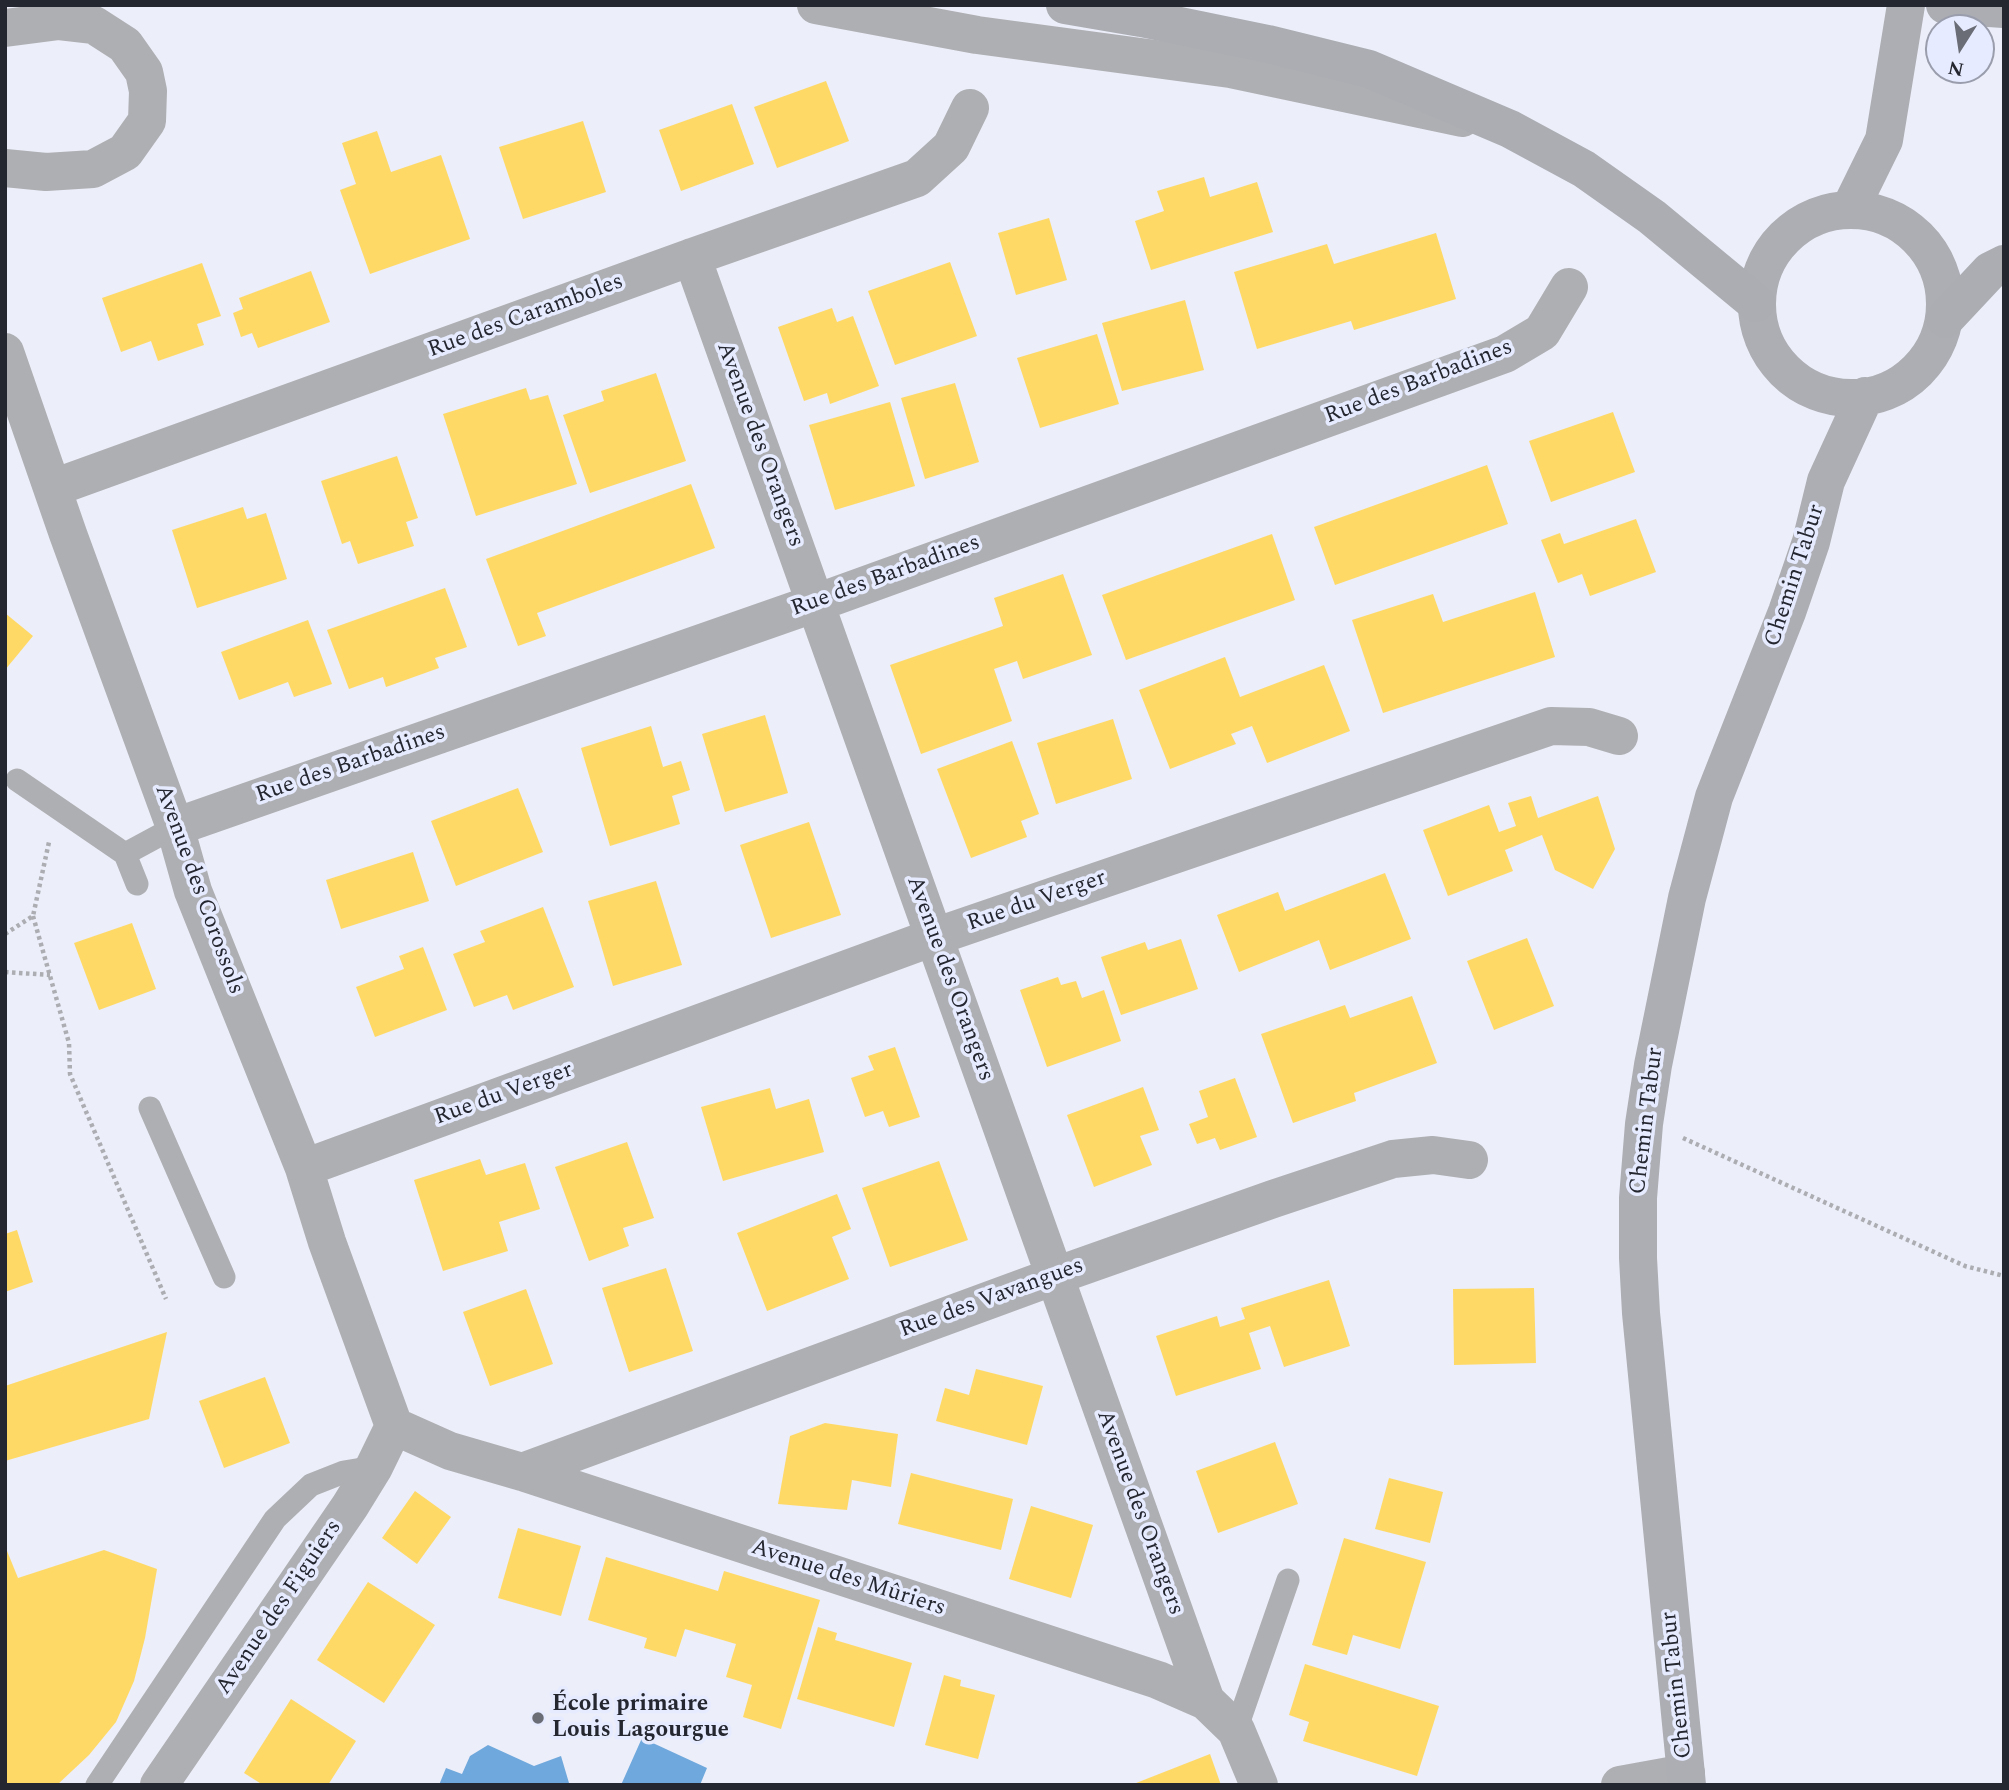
<!DOCTYPE html>
<meta charset="utf-8">
<style>
body{margin:0}
#map{position:relative;width:2009px;height:1790px;overflow:hidden;background:#eceef9;font-family:Spectral,serif}
canvas{display:block}
.frame{position:absolute;inset:0;border:7px solid #252730;pointer-events:none}
.north{position:absolute;left:1925px;top:14px;width:70px;height:70px;box-sizing:border-box;background:#e6ebff;border:2px solid #999dac;border-radius:50%;rotate:192deg;font-size:19px;font-weight:700;line-height:28px;text-align:center;color:#252730}
.north::after{content:'';display:block;margin:auto;width:24px;height:32px;background:#6b6d76;clip-path:polygon(50% 0,100% 100%,50% 72%,0 100%)}
</style>
<div id="map">
<canvas width="2009" height="1790"></canvas>
<div class="frame"></div>
<div class="north">N</div>
</div>
<script>
const ctx = document.querySelector('canvas').getContext('2d');
ctx.lineJoin = 'round';
function paint(path, color) {
  ctx.fillStyle = color;
  ctx.fill(path, 'evenodd');
}
function poly(rows) {
  const path = new Path2D();
  for (const r of rows) {
    if (r.length === 3) {
      path.moveTo(r[0] + r[2], r[1]);
      path.arc(r[0], r[1], r[2], 0, 2 * Math.PI);
      continue;
    }
    path.moveTo(r[0], r[1]);
    for (let i = 2; i < r.length; i += 2) path.lineTo(r[i], r[i + 1]);
  }
  return path;
}
function stroke(path, color, width, dash) {
  ctx.strokeStyle = color;
  ctx.lineWidth = width;
  ctx.lineCap = dash ? 'butt' : 'round';
  ctx.setLineDash(dash || []);
  ctx.stroke(path);
}
function drawText(font, color, halo, rows, align = 'center') {
  ctx.font = font + ' Spectral,serif';
  ctx.lineWidth = 7;
  ctx.setLineDash([]);
  ctx.textBaseline = 'middle';
  ctx.strokeStyle = halo;
  ctx.fillStyle = color;
  for (const [text, x, y, turn = 0] of rows) {
    ctx.save();
    ctx.translate(x, y);
    ctx.rotate((+turn || 0) * Math.PI / 180);
    ctx.textAlign = isNaN(turn) ? turn : align;
    if (halo) ctx.strokeText(text, 0, 0);
    ctx.fillText(text, 0, 0);
    ctx.restore();
  }
}
paint(poly([
 [826,81,849,141,777,168,754,107],
 [732,104,754,164,681,191,659,130],
 [583,121,606,192,523,219,499,147],
 [377,131,391,172,441,155,470,239,370,274,340,190,356,184,342,143],
 [1204,177,1210,197,1257,182,1273,232,1151,270,1135,221,1164,211,1157,191],
 [1049,218,1067,280,1016,295,998,233],
 [1436,233,1456,299,1354,330,1351,321,1257,349,1234,272,1327,244,1334,264],
 [950,262,977,336,895,365,868,291],
 [202,263,221,316,197,324,204,345,158,361,151,341,121,352,102,298],
 [311,271,330,322,258,348,252,333,241,337,233,313,243,309,239,298],
 [1185,300,1204,370,1122,391,1102,323],
 [832,308,837,322,853,316,879,386,830,404,827,393,804,401,778,327],
 [1097,334,1119,404,1040,428,1017,358],
 [656,373,686,461,590,493,563,415,604,401,601,391],
 [955,383,979,462,925,479,901,398],
 [526,388,530,400,548,395,577,484,476,516,443,414],
 [890,402,915,486,835,510,809,425],
 [1613,412,1635,472,1551,502,1529,441],
 [397,456,418,518,406,522,414,546,358,564,350,541,342,544,321,481],
 [1487,465,1508,524,1335,585,1314,527],
 [691,484,715,548,537,613,546,636,518,646,486,559],
 [243,507,247,519,266,513,287,579,197,608,172,530],
 [1636,519,1656,572,1590,596,1582,574,1558,583,1541,540,1560,533,1564,544],
 [1272,534,1295,600,1126,660,1102,595],
 [1063,574,1092,655,1023,679,1017,661,994,669,1012,721,921,754,890,665,1003,626,994,598],
 [445,588,467,647,435,658,439,668,386,687,383,677,349,689,327,630],
 [1535,592,1555,657,1383,713,1352,620,1433,594,1443,622],
 [5,613,33,636,5,670],
 [308,620,332,684,294,697,288,682,239,700,221,652],
 [1225,657,1240,697,1324,665,1350,731,1267,763,1252,726,1231,734,1236,744,1170,769,1139,690],
 [765,715,788,793,725,812,702,734],
 [1113,719,1132,779,1056,804,1037,743],
 [651,726,663,767,681,761,690,790,672,796,680,824,610,846,581,748],
 [1012,741,1039,814,1021,821,1027,837,971,858,937,769],
 [518,788,543,852,456,886,431,821],
 [1531,796,1538,818,1598,796,1615,849,1593,889,1555,870,1542,835,1505,850,1513,871,1448,896,1423,830,1489,805,1499,832,1516,826,1508,803],
 [809,822,841,915,771,938,740,845],
 [413,852,429,901,341,929,326,880],
 [1385,873,1411,939,1330,970,1319,940,1239,972,1217,915,1278,892,1285,911],
 [656,881,682,965,613,986,588,901],
 [543,907,574,987,513,1010,507,995,474,1007,453,954,485,942,480,931],
 [132,923,156,989,99,1010,74,943],
 [1527,938,1554,1006,1494,1030,1467,961],
 [1181,939,1198,989,1121,1015,1101,957,1145,942,1148,950],
 [423,947,447,1010,375,1037,356,987,404,969,399,956],
 [1058,977,1061,985,1076,981,1082,998,1104,990,1121,1041,1047,1067,1020,990],
 [1412,996,1437,1063,1354,1093,1356,1101,1293,1123,1261,1034,1345,1005,1350,1018],
 [895,1047,920,1117,889,1127,883,1111,865,1117,851,1078,874,1070,868,1056],
 [1235,1078,1257,1137,1220,1150,1215,1138,1197,1144,1189,1124,1208,1117,1199,1091],
 [1143,1087,1159,1130,1140,1136,1152,1165,1094,1187,1067,1115],
 [770,1088,776,1109,809,1099,824,1152,723,1181,701,1107],
 [627,1142,654,1218,623,1228,629,1246,589,1261,555,1167],
 [480,1159,486,1175,525,1163,540,1209,499,1222,508,1251,443,1271,414,1180],
 [939,1161,968,1240,890,1267,862,1188],
 [837,1194,851,1229,832,1237,849,1279,767,1311,737,1233],
 [17,1230,33,1282,5,1292,5,1234],
 [666,1268,693,1351,629,1372,602,1288],
 [1329,1280,1350,1346,1284,1367,1270,1326,1249,1333,1261,1369,1176,1396,1156,1336,1217,1316,1220,1327,1245,1319,1241,1308],
 [1534,1288,1536,1363,1454,1365,1453,1289],
 [526,1289,553,1364,490,1386,463,1312],
 [167,1332,149,1419,5,1461,5,1386],
 [976,1369,1043,1386,1027,1445,936,1421,945,1388,969,1395],
 [265,1377,290,1443,224,1468,199,1401],
 [825,1423,898,1434,891,1487,852,1480,847,1510,778,1504,790,1436],
 [1275,1442,1298,1504,1218,1533,1196,1471],
 [911,1473,1013,1499,1001,1550,898,1524],
 [1389,1478,1443,1492,1430,1543,1375,1529],
 [415,1491,451,1517,417,1564,382,1538],
 [1031,1506,1093,1525,1071,1598,1009,1579],
 [518,1528,581,1546,561,1616,498,1598],
 [1344,1538,1426,1562,1400,1649,1353,1635,1347,1655,1312,1645],
 [5,1546,18,1578,104,1550,157,1569,145,1638,134,1681,116,1722,89,1755,57,1785,5,1785],
 [606,1557,718,1591,724,1571,820,1600,781,1729,743,1717,752,1685,726,1677,736,1644,685,1629,676,1657,644,1648,647,1638,588,1620],
 [368,1582,435,1625,384,1703,317,1660],
 [818,1627,837,1633,835,1640,912,1663,894,1727,797,1699],
 [1305,1664,1439,1706,1417,1776,1303,1741,1309,1722,1289,1715],
 [944,1675,961,1680,960,1686,995,1695,978,1759,925,1745],
 [291,1699,356,1741,328,1785,263,1785,244,1773],
 [1210,1754,1221,1785,1131,1785]
]), '#ffd966');
paint(poly([
 [642,1738,707,1768,700,1785,621,1785],
 [488,1745,534,1766,561,1756,569,1783,564,1785,439,1785,446,1768,462,1774,470,1756]
]), '#6fa8dc');
stroke(poly([
 [33,916,69,1043,70,1074,166,1299],
 [5,934,33,916,49,842],
 [5,972,50,975],
 [1683,1138,1965,1266,2004,1276]
]), '#acadb2', 4.5, [3.5, 3.5]);
stroke(poly([
 [17,780,125,854,137,884],
 [125,854,175,827],
 [150,1108,224,1277],
 [1236,1730,1288,1580],
 [97,1785,275,1519,311,1485,344,1472,374,1467]
]), '#aeafb3', 23);
stroke(poly([
 [816,5,977,35,1230,69,1462,118],
 [5,28,59,21,94,25,125,45,144,72,148,91,147,121,125,152,93,169,46,172,5,168],
 [692,257,1206,1701],
 [5,352,68,534,175,827,193,891,304,1168,327,1242,394,1426],
 [53,488,692,257,917,178,951,147,970,108],
 [175,827,816,603,1505,354,1542,332,1569,287],
 [304,1168,934,937,1551,726,1589,727,1619,736],
 [394,1426,450,1451,522,1472,1158,1680,1206,1701,1236,1730,1259,1785],
 [522,1472,1055,1276,1273,1199,1393,1159,1433,1155,1469,1160],
 [159,1785,350,1506,374,1467,394,1426],
 [1620,1785,1686,1773]
]), '#aeafb3', 38);
stroke(poly([
 [1850,209,1884,140,1906,5],
 [1851,304,94],
 [1687,1785,1641,1313,1638,1258,1638,1198,1644,1124,1653,1065,1687,898,1714,797,1787,612,1811,542,1826,481,1865,396]
]), '#adaeb4', 38);
stroke(poly([
 [1065,5,1141,18,1268,44,1369,69,1510,129,1584,169,1652,217,1756,303],
 [1945,5,2004,9],
 [1945,319,1990,271,2004,264]
]), '#abadb3', 38);
for (const [x, y, r, color] of [
 [538,1718,7,"#6b6d76"]
]) {
  const dot = new Path2D();
  dot.arc(x, y, r, 0, 2 * Math.PI);
  ctx.fillStyle = color;
  ctx.fill(dot);
  stroke(dot, '#e6ebff', 2.5);
}
drawText('23px', '#252730', '#e6ebff', [
 ["Rue des Caramboles",526,317,-20],
 ["Rue des Barbadines",1419,383,-21],
 ["Avenue des Orangers",759,445,70],
 ["Chemin Tabur",1796,576,-72],
 ["Rue des Barbadines",886,577,-20],
 ["Rue des Barbadines",351,765,-19],
 ["Avenue des Corossols",198,890,70],
 ["Rue du Verger",1037,902,-19],
 ["Avenue des Orangers",949,979,70],
 ["Rue du Verger",504,1095,-20],
 ["Chemin Tabur",1648,1121,-83],
 ["Rue des Vavangues",992,1299,-20],
 ["Avenue des Orangers",1139,1513,70],
 ["Avenue des Mûriers",848,1579,18],
 ["Avenue des Figuiers",280,1608,-56],
 ["Chemin Tabur",1678,1685,-96]
]);
drawText('bold 23px', '#252730', '#e6ebff', [
 ["École primaire",552,1705],
 ["Louis Lagourgue",552,1731]
], 'left');
</script>
